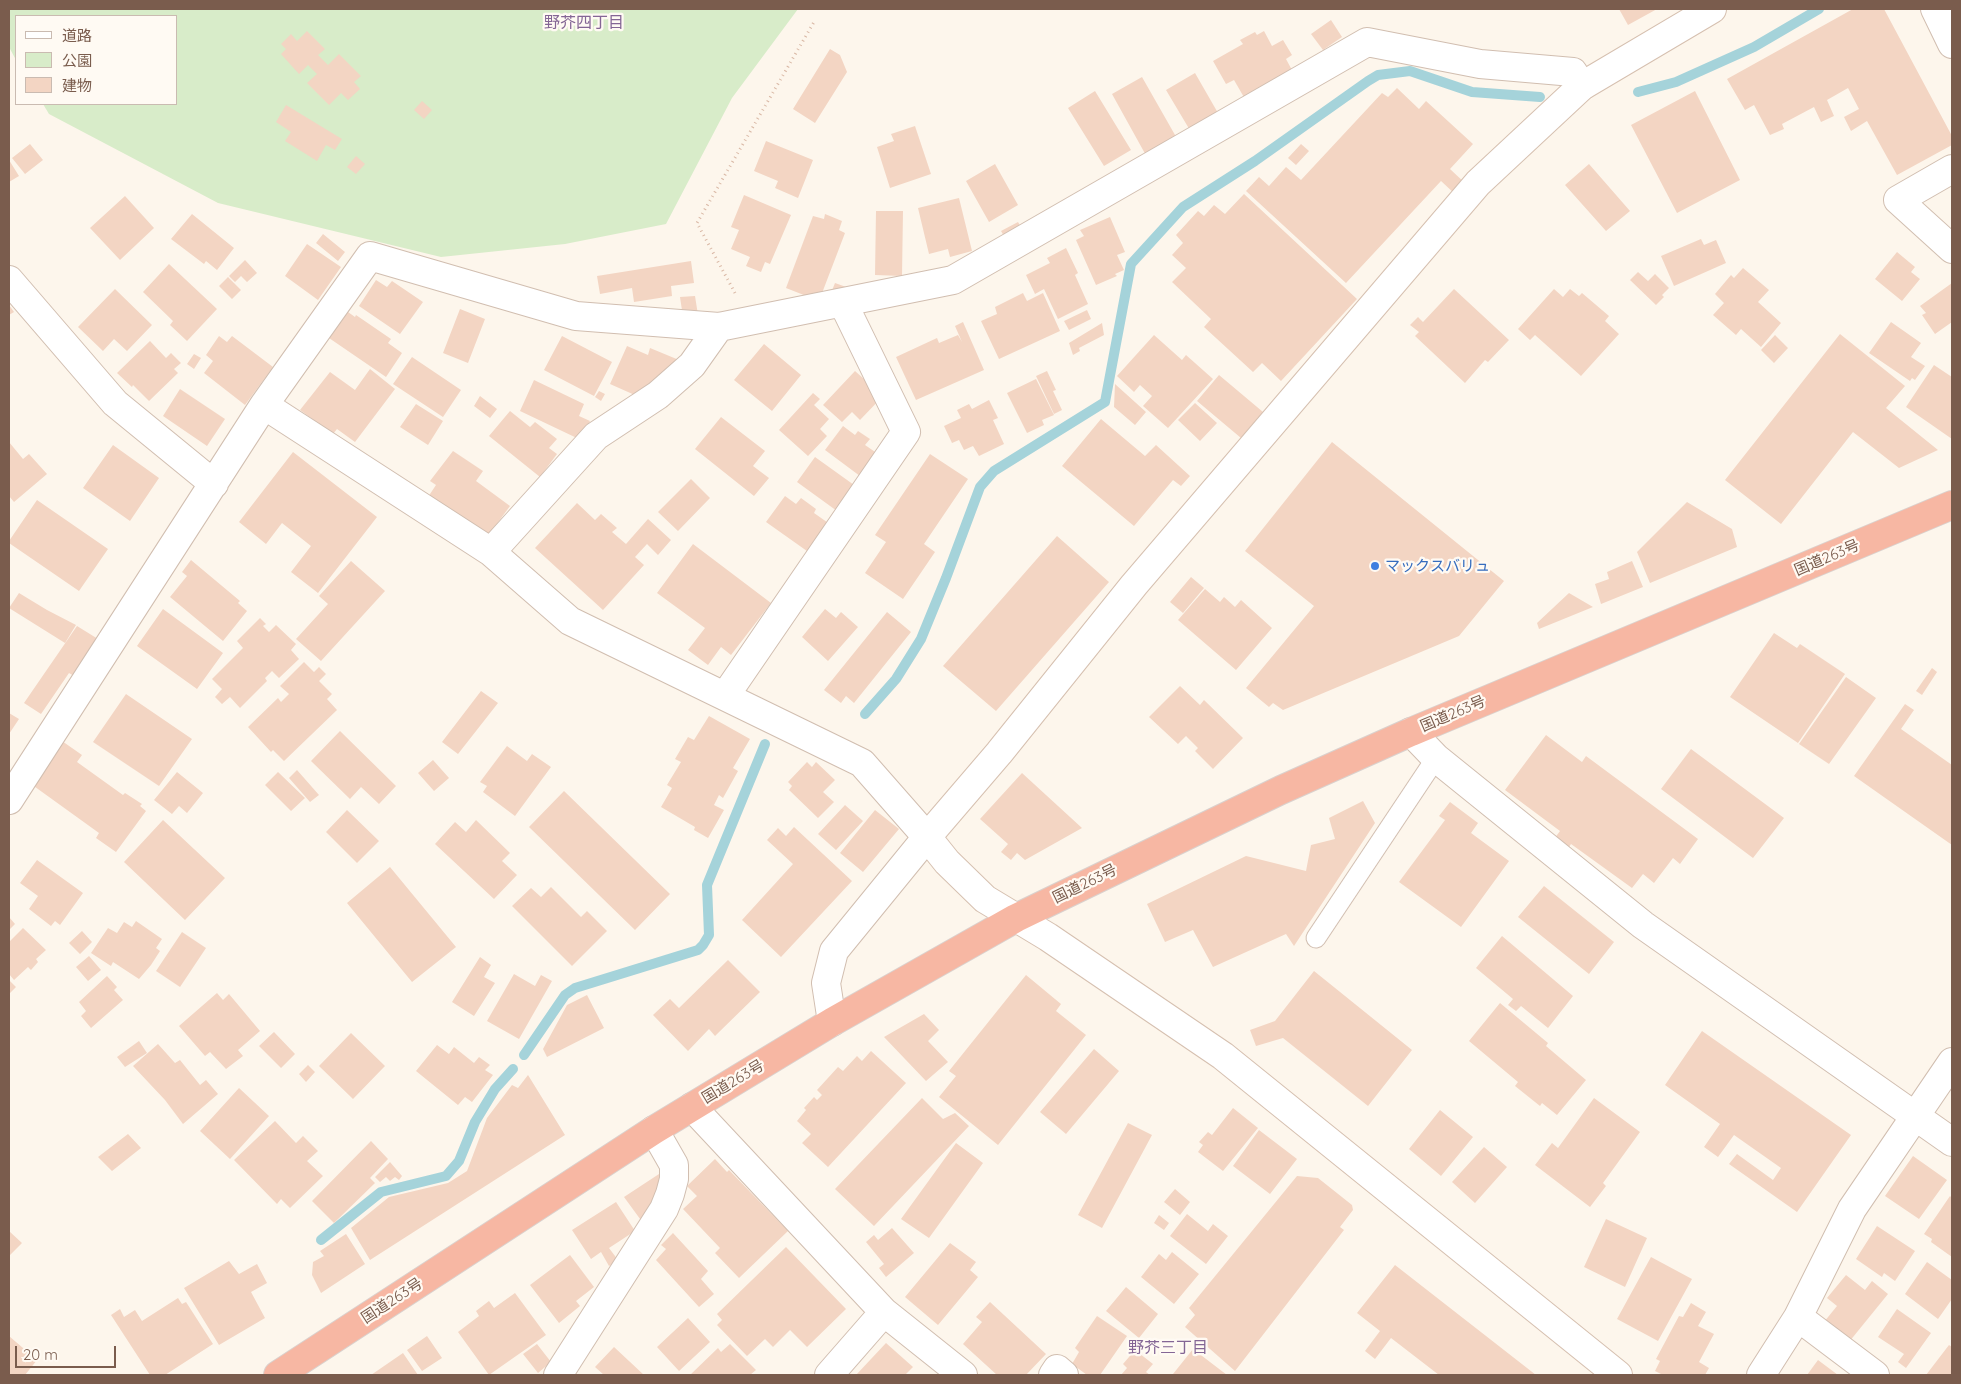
<!DOCTYPE html>
<meta charset="utf-8">
<style>
body{margin:0}
#map{position:relative;width:1961px;height:1384px;overflow:hidden;background:#fdf6ec;font-family:Quicksand,"Noto Sans JP",sans-serif}
canvas{display:block}
.frame{position:absolute;inset:0;border:10px solid #7a5c4d;pointer-events:none}
.legend{position:absolute;left:15px;top:15px;width:162px;height:90px;box-sizing:border-box;background:#fffaf3;border:1px solid #cabbb1;margin:0;padding:6px 9px;list-style:none;font-size:15px;color:#7a5c4d}
.legend li{display:flex;align-items:center;gap:10px;height:25px}
.legend b{width:25px;border:1px solid #cabbb1}
.scale{position:absolute;left:15px;top:1346px;width:101px;height:22px;box-sizing:border-box;border:2px solid #7a5c4d;border-top:0;padding-left:6px;font-size:15px;line-height:18px;white-space:nowrap;color:#7a5c4d;-webkit-text-stroke:4px #fffaf3;paint-order:stroke}
</style>
<div id="map">
<canvas width="1961" height="1384"></canvas>
<div class="frame"></div>
<ul class="legend">
<li><b style="height:6px;background:#fff"></b>道路</li>
<li><b style="height:14px;background:#d8ecc9"></b>公園</li>
<li><b style="height:14px;background:#f3d5c3"></b>建物</li>
</ul>
<div class="scale">20 m</div>
</div>
<script>
const ctx = document.querySelector('canvas').getContext('2d');
ctx.lineJoin = 'round';
function paint(path, color) {
  ctx.fillStyle = color;
  ctx.fill(path, 'evenodd');
}
function poly(rows) {
  const path = new Path2D();
  for (const r of rows) {
    path.moveTo(r[0], r[1]);
    for (let i = 2; i < r.length; i += 2) path.lineTo(r[i], r[i + 1]);
  }
  return path;
}
function stroke(path, color, width, dash) {
  ctx.strokeStyle = color;
  ctx.lineWidth = width;
  ctx.lineCap = dash ? 'butt' : 'round';
  ctx.setLineDash(dash || []);
  ctx.stroke(path);
}
function drawText(font, color, halo, rows, align = 'center') {
  ctx.font = font + ' Quicksand,"Noto Sans JP",sans-serif';
  ctx.lineWidth = 4.5;
  ctx.setLineDash([]);
  ctx.textBaseline = 'middle';
  ctx.strokeStyle = halo;
  ctx.fillStyle = color;
  for (const [text, x, y, turn = 0] of rows) {
    ctx.save();
    ctx.translate(x, y);
    ctx.rotate((+turn || 0) * Math.PI / 180);
    ctx.textAlign = isNaN(turn) ? turn : align;
    if (halo) ctx.strokeText(text, 0, 0);
    ctx.fillText(text, 0, 0);
    ctx.restore();
  }
}
paint(poly([
 [9,9,798,9,732,98,666,224,565,244,441,257,218,203,49,114,43,104,176,104,176,16,16,16,16,60,9,47]
]), '#d8ecc9');
stroke(poly([
 [1638,92,1676,82,1754,47,1819,9],
 [865,714,896,679,921,639,946,578,980,487,994,471,1105,402,1131,264,1183,207,1255,161,1368,81,1378,75,1410,71,1472,92,1540,97],
 [524,1055,565,995,575,988,698,950,703,945,709,935,707,885,765,744],
 [321,1240,381,1192,446,1176,459,1161,475,1122,495,1089,513,1069]
]), '#a5d3da', 10);
paint(poly([
 [1619,9,1657,9,1628,25],
 [1853,9,1884,9,1952,136,1952,145,1897,175,1867,121,1851,131,1844,117,1859,109,1848,88,1827,100,1834,116,1821,122,1814,107,1782,124,1784,129,1770,135,1754,105,1745,110,1727,79],
 [1331,20,1342,37,1323,50,1311,34],
 [307,31,325,49,318,55,328,65,339,54,361,76,354,82,360,89,348,100,341,93,329,105,307,83,317,74,308,65,299,74,281,54,286,49,281,44,291,34,297,41],
 [1264,31,1272,46,1283,40,1292,55,1286,59,1293,72,1245,99,1234,80,1226,84,1213,61,1243,44,1240,40,1255,32,1257,35],
 [830,49,840,55,847,72,815,123,793,109],
 [1195,73,1222,120,1194,137,1166,90],
 [1142,77,1179,142,1148,159,1112,94],
 [1397,88,1419,109,1426,101,1473,144,1450,169,1466,184,1456,195,1441,181,1346,283,1246,191,1259,177,1269,186,1286,167,1301,180,1382,93,1388,97],
 [1095,91,1131,150,1104,166,1068,108],
 [1695,91,1740,180,1677,213,1631,125],
 [422,101,432,110,424,119,414,110],
 [286,105,342,139,335,150,326,145,317,161,285,141,291,132,276,122],
 [915,126,931,174,890,188,877,147,894,141,891,134],
 [766,141,813,160,798,198,775,188,778,181,754,171],
 [30,144,43,160,25,174,12,158],
 [1301,144,1309,151,1296,165,1288,158],
 [356,156,365,164,356,174,347,167],
 [9,160,19,176,9,182],
 [995,164,1018,205,989,222,966,181],
 [1589,164,1630,211,1606,231,1565,185],
 [1244,194,1357,299,1281,381,1262,363,1253,372,1204,327,1211,319,1172,282,1186,268,1172,255,1183,243,1176,235,1198,211,1204,216,1214,205,1225,214],
 [744,195,791,215,770,264,765,262,761,272,746,266,750,257,731,249,739,230,731,227],
 [125,196,154,228,120,260,90,228],
 [959,198,972,251,950,257,948,249,929,254,918,208],
 [876,211,903,211,902,276,875,275],
 [192,214,234,248,217,270,206,261,204,264,171,239],
 [825,214,842,221,839,230,845,233,819,301,786,288,813,216,824,219],
 [1110,217,1125,252,1117,255,1124,270,1115,274,1117,276,1096,285,1076,240,1084,236,1080,230],
 [1018,222,1025,234,1008,243,1001,231],
 [323,234,345,252,338,261,316,243],
 [1701,239,1704,245,1716,240,1726,263,1674,286,1661,256],
 [307,244,341,267,318,300,285,276],
 [1066,248,1078,273,1075,275,1088,304,1058,319,1044,289,1035,294,1026,275,1050,263,1047,258],
 [1897,252,1915,267,1911,272,1920,279,1902,301,1875,279],
 [245,260,257,273,247,282,241,276,235,282,229,276],
 [691,261,694,283,671,286,672,296,634,302,632,288,600,294,597,276],
 [169,264,217,309,187,341,170,325,173,321,143,292],
 [1743,268,1769,290,1758,302,1781,323,1761,347,1741,329,1736,335,1713,315,1724,303,1715,294,1731,275,1734,278],
 [1638,272,1648,281,1655,274,1669,288,1662,295,1664,297,1656,305,1630,280],
 [228,277,241,290,232,299,219,286],
 [376,280,387,287,392,281,423,302,400,334,359,306],
 [835,283,849,288,831,293],
 [1952,283,1952,322,1935,334,1922,315,1926,313,1920,306],
 [115,289,152,325,127,351,114,339,103,351,78,327],
 [1454,289,1509,340,1488,362,1485,360,1465,383,1415,336,1419,332,1410,325,1418,317,1423,322],
 [1554,289,1563,297,1570,289,1579,296,1582,293,1609,316,1605,321,1619,334,1581,376,1535,335,1530,340,1518,329],
 [1023,293,1027,301,1043,293,1060,331,999,359,981,321,997,314,995,307],
 [695,296,698,315,683,317,680,297],
 [9,305,14,312,9,315],
 [460,309,485,319,468,363,443,353],
 [1087,310,1091,319,1069,330,1064,321],
 [348,312,355,317,356,315,391,339,388,343,402,353,386,377,329,338],
 [963,322,984,370,916,400,896,357,937,338,939,343,958,335,962,342,955,326],
 [1891,322,1921,343,1911,357,1925,366,1915,380,1912,378,1910,381,1869,353],
 [1102,323,1104,335,1079,348,1080,351,1073,355,1069,343],
 [1840,334,1905,386,1886,408,1938,450,1899,468,1853,432,1781,524,1725,480],
 [1154,335,1182,360,1186,355,1213,379,1168,428,1143,406,1152,396,1140,385,1134,392,1117,376],
 [1775,335,1788,348,1774,363,1761,350],
 [219,336,227,342,232,336,273,367,245,405,204,373,213,361,206,355],
 [562,336,612,362,594,396,544,370],
 [150,341,166,358,171,353,181,363,174,369,178,373,149,401,133,385,132,387,117,373],
 [764,344,801,375,772,411,734,380],
 [627,346,648,355,650,348,679,360,670,381,658,376,651,394,640,389,637,396,610,384],
 [194,354,201,358,194,369,187,364],
 [412,357,461,390,443,417,393,384],
 [1934,365,1952,377,1952,439,1906,407],
 [370,369,395,389,355,442,337,429,333,434,300,410,330,372,355,390],
 [855,371,883,396,860,420,852,412,842,422,823,405],
 [1047,371,1056,390,1053,391,1062,410,1054,414,1036,376],
 [1219,375,1263,412,1241,438,1197,401],
 [1036,379,1054,415,1042,420,1044,425,1027,433,1007,393],
 [534,380,584,404,579,416,590,421,581,440,520,411],
 [1115,384,1146,412,1135,425,1114,407],
 [180,389,225,419,207,446,163,416],
 [599,391,605,394,601,401,595,397],
 [813,393,820,399,814,405,829,419,820,429,827,436,808,456,779,430],
 [480,396,497,409,490,418,474,406],
 [989,400,998,418,993,420,1004,444,979,456,973,446,964,450,959,440,952,443,944,426,961,418,957,410,969,404,972,409],
 [1195,403,1217,423,1200,441,1178,420],
 [416,404,443,421,428,445,400,427],
 [510,411,530,427,535,422,557,439,549,448,557,454,540,477,489,436],
 [721,417,765,451,753,466,769,478,754,496,695,449],
 [1101,419,1145,456,1156,445,1190,476,1181,486,1173,480,1134,526,1062,466],
 [843,426,855,435,858,431,870,439,865,445,881,456,864,479,825,450],
 [9,442,23,459,29,454,47,474,14,502,9,496],
 [1332,442,1504,581,1459,636,1283,710,1273,703,1269,707,1246,688,1314,606,1245,551],
 [113,445,159,478,130,521,83,488],
 [453,451,483,471,476,481,510,506,485,540,428,497,436,485,430,481],
 [293,452,377,517,318,593,291,572,311,546,282,523,266,544,239,522],
 [930,454,968,479,924,544,935,552,903,599,865,573,886,542,875,535],
 [815,457,861,490,837,511,797,482],
 [691,479,710,498,678,531,658,512],
 [785,496,796,504,801,498,816,509,814,513,834,527,814,556,766,522],
 [37,500,108,549,79,591,9,543,9,541],
 [1687,502,1732,529,1737,547,1650,583,1637,552],
 [577,503,595,520,601,514,617,528,612,532,626,544,648,519,671,540,658,555,647,544,635,557,644,565,603,610,535,548],
 [1057,536,1109,582,996,711,943,666],
 [693,544,771,603,731,655,721,647,708,665,688,650,705,628,657,593],
 [191,560,240,601,238,603,247,611,223,641,170,597,187,576,182,572],
 [351,561,385,591,321,661,296,639,328,604,319,596],
 [1632,561,1643,587,1601,604,1595,584,1609,579,1607,572],
 [1191,577,1204,588,1183,613,1170,602],
 [1205,589,1220,602,1224,597,1235,607,1241,600,1272,628,1236,670,1178,620],
 [19,593,47,610,76,625,65,643,9,608],
 [1569,593,1593,607,1539,629,1537,623],
 [163,609,223,653,197,689,137,646],
 [825,609,836,618,841,612,858,627,828,661,802,637],
 [887,612,911,632,854,703,846,696,841,703,824,690],
 [260,618,266,624,263,626,269,632,276,625,296,644,291,650,299,659,279,678,272,671,265,678,267,681,240,708,230,697,222,704,215,697,222,689,212,679,243,648,237,641],
 [77,626,98,639,74,676,69,673,41,714,24,703],
 [1774,633,1797,648,1800,644,1845,674,1798,743,1730,697],
 [304,662,314,672,319,667,326,674,319,681,332,694,327,699,337,710,284,761,273,750,271,752,248,727,278,698,281,702,289,694,280,686],
 [1932,668,1937,672,1922,695,1916,691],
 [1846,677,1876,698,1829,764,1799,744],
 [1180,686,1200,705,1204,700,1243,738,1213,769,1195,751,1198,748,1186,736,1178,744,1149,717],
 [481,691,498,703,458,754,442,742],
 [126,694,192,739,159,786,93,742],
 [1905,704,1914,710,1901,729,1952,765,1952,845,1854,776],
 [9,713,19,719,9,734],
 [709,716,750,739,733,768,738,771,723,798,719,795,714,805,724,810,708,838,694,830,695,827,661,807,672,788,667,785,681,762,675,759,688,737,694,740],
 [340,731,396,786,379,804,361,787,350,799,311,761],
 [1546,735,1582,762,1586,756,1698,839,1680,864,1673,858,1654,883,1643,874,1632,888,1571,844,1565,853,1551,843,1560,831,1505,790],
 [62,741,82,755,77,762,123,795,125,793,142,804,140,806,146,811,116,852,96,838,99,833,31,784],
 [507,746,527,761,532,754,551,767,515,816,483,792,487,786,480,782],
 [1691,749,1784,818,1753,858,1661,789],
 [433,760,449,778,434,791,418,773],
 [807,762,812,767,816,762,835,780,823,792,834,802,818,818,789,790,792,786,788,782],
 [297,770,319,795,310,802,289,778],
 [177,772,203,793,187,813,179,806,172,814,154,800],
 [278,772,305,798,291,811,265,785],
 [1022,773,1082,828,1025,860,1017,853,1011,860,1001,852,1008,844,980,819],
 [564,791,670,894,635,930,529,827],
 [1363,801,1375,823,1294,946,1286,934,1213,967,1193,930,1165,942,1147,904,1246,856,1306,871,1311,845,1335,839,1329,818],
 [1450,802,1478,823,1471,833,1509,861,1461,927,1399,882,1445,820,1439,816],
 [845,805,863,821,836,850,818,834],
 [347,810,379,841,357,863,326,832],
 [875,810,899,829,863,872,840,853],
 [163,820,225,878,185,920,124,862],
 [476,820,510,853,502,861,517,875,494,899,435,844,455,822,466,832],
 [794,827,852,881,781,957,742,920,793,864,767,840,778,828,786,836],
 [37,860,83,893,60,925,55,921,51,926,29,909,38,896,20,883],
 [390,867,456,947,412,982,347,903],
 [1544,886,1614,942,1589,974,1518,917],
 [551,887,581,917,587,911,607,931,572,966,512,906,531,888,541,897],
 [9,917,15,924,9,930],
 [136,921,162,939,156,948,160,951,151,965,139,979,113,962,111,966,91,953,108,928,117,933,124,922,132,927],
 [23,928,46,950,36,959,38,962,31,970,28,967,14,980,9,974,9,942],
 [82,931,92,942,80,954,69,943],
 [182,932,206,948,180,987,156,971],
 [1502,936,1573,996,1548,1028,1521,1006,1516,1011,1508,1005,1513,999,1476,968],
 [89,956,101,970,88,981,76,967],
 [480,957,491,965,484,977,495,983,474,1016,452,1002],
 [728,960,760,992,715,1036,709,1029,688,1051,653,1015,670,999,679,1008],
 [1314,971,1412,1050,1368,1106,1283,1038,1256,1046,1250,1030,1275,1021],
 [514,974,535,986,541,975,552,981,519,1039,487,1021],
 [1026,975,1061,1004,1056,1011,1086,1035,998,1145,939,1097,956,1076,949,1071],
 [107,976,117,987,114,990,123,1000,91,1028,81,1016,86,1011,79,1002],
 [9,980,16,987,9,994],
 [217,993,223,1000,229,994,260,1031,238,1050,243,1056,226,1069,210,1052,205,1056,179,1026],
 [587,995,604,1028,547,1057,543,1049,567,1005],
 [1500,1003,1548,1043,1546,1046,1586,1080,1557,1115,1542,1103,1540,1106,1515,1086,1518,1082,1469,1041],
 [924,1014,939,1030,928,1041,948,1062,926,1081,884,1037],
 [1702,1031,1851,1135,1797,1212,1729,1164,1737,1154,1773,1180,1781,1168,1734,1135,1718,1157,1704,1147,1720,1124,1665,1085],
 [274,1032,295,1054,281,1068,259,1046],
 [351,1033,385,1066,353,1099,319,1066],
 [139,1041,147,1053,125,1067,117,1057],
 [158,1044,175,1063,180,1060,200,1085,206,1080,218,1094,183,1124,165,1100,133,1066],
 [437,1045,449,1054,454,1047,474,1063,479,1057,490,1065,485,1070,493,1075,472,1102,465,1097,458,1105,416,1071],
 [1094,1049,1119,1071,1066,1134,1040,1112],
 [871,1051,906,1083,828,1167,802,1143,811,1134,797,1121,806,1110,804,1108,814,1097,817,1100,822,1095,817,1090,838,1067,843,1071,857,1056,862,1061],
 [308,1065,315,1072,306,1082,299,1074],
 [528,1075,565,1135,370,1260,351,1228,389,1197,448,1183,467,1171,487,1118,512,1085,518,1088],
 [239,1088,269,1116,230,1159,200,1131],
 [922,1098,943,1119,955,1113,969,1126,874,1226,835,1189],
 [1594,1098,1640,1132,1603,1183,1606,1186,1590,1207,1535,1165,1552,1143,1558,1148],
 [1233,1108,1258,1128,1223,1171,1198,1152,1203,1145,1199,1142,1208,1132,1212,1135],
 [1440,1110,1473,1137,1441,1176,1409,1149],
 [275,1121,296,1143,303,1136,318,1151,307,1161,323,1176,290,1208,281,1199,277,1204,234,1160],
 [1128,1123,1152,1135,1102,1228,1078,1215],
 [1259,1130,1297,1159,1270,1194,1233,1166],
 [128,1134,141,1148,112,1171,98,1157],
 [371,1141,388,1159,370,1178,375,1183,334,1223,312,1201],
 [956,1143,983,1163,929,1238,901,1219],
 [1484,1147,1507,1167,1475,1203,1452,1182],
 [1913,1156,1947,1180,1919,1219,1885,1196],
 [715,1159,727,1172,729,1170,788,1231,739,1278,715,1253,720,1248,683,1209,697,1196,687,1186],
 [390,1162,402,1176,399,1180,395,1177,390,1181,386,1177,380,1182,375,1177],
 [659,1174,662,1194,643,1223,624,1197],
 [1297,1176,1318,1178,1352,1205,1353,1210,1340,1227,1344,1230,1235,1371,1185,1327,1195,1315,1189,1308],
 [1175,1189,1190,1202,1180,1215,1164,1202],
 [1950,1196,1952,1198,1952,1257,1931,1242,1932,1239,1924,1234],
 [616,1202,635,1231,609,1248,618,1260,609,1266,601,1252,591,1259,572,1230],
 [1187,1214,1208,1231,1213,1224,1228,1236,1206,1264,1170,1236],
 [1159,1215,1169,1223,1164,1230,1154,1223],
 [1606,1219,1647,1238,1625,1287,1584,1267],
 [1877,1226,1915,1251,1895,1281,1884,1273,1882,1277,1856,1259],
 [892,1228,914,1253,886,1277,879,1268,884,1264,866,1242,874,1235,878,1240],
 [9,1231,22,1243,9,1256],
 [673,1233,708,1271,701,1279,714,1294,699,1307,656,1260,666,1249,661,1245],
 [346,1234,365,1264,321,1293,312,1275,313,1262,324,1256,320,1251],
 [950,1243,976,1262,970,1270,978,1277,938,1325,905,1297],
 [786,1247,846,1309,807,1347,790,1330,773,1347,765,1339,747,1356,717,1325,722,1320,717,1314],
 [1172,1252,1199,1274,1174,1304,1141,1277,1159,1254,1166,1260],
 [570,1255,594,1287,576,1301,580,1306,559,1323,530,1285],
 [1651,1257,1692,1279,1658,1341,1617,1319],
 [229,1261,239,1274,257,1264,267,1283,251,1292,265,1318,219,1345,184,1288],
 [1927,1262,1952,1280,1952,1299,1938,1319,1905,1294],
 [1395,1265,1536,1375,1439,1375,1391,1338,1375,1359,1365,1351,1380,1331,1357,1313],
 [1846,1275,1865,1290,1872,1281,1888,1294,1849,1342,1824,1322,1837,1306,1827,1298],
 [1126,1287,1158,1314,1139,1338,1106,1311],
 [515,1293,546,1335,489,1375,458,1332,479,1316,476,1311,489,1301,494,1308],
 [178,1298,182,1304,186,1302,213,1344,165,1375,150,1375,111,1315,120,1309,124,1317,135,1310,142,1321],
 [990,1302,1046,1354,1026,1375,997,1375,963,1344,982,1322,976,1317],
 [1691,1303,1706,1312,1698,1326,1714,1334,1699,1362,1709,1368,1705,1375,1663,1375,1655,1371,1660,1361,1656,1359,1679,1316,1683,1317],
 [1897,1309,1931,1333,1906,1368,1898,1362,1904,1354,1878,1337],
 [1097,1316,1127,1336,1100,1375,1087,1375,1072,1364,1079,1352,1075,1348],
 [688,1318,710,1342,679,1371,657,1347],
 [9,1336,37,1360,25,1375,9,1375],
 [427,1336,442,1358,422,1371,407,1350],
 [886,1343,913,1367,905,1375,856,1375],
 [537,1344,551,1362,538,1373,523,1354],
 [730,1344,756,1370,750,1375,690,1375,718,1348,721,1352],
 [1949,1345,1952,1347,1952,1375,1926,1375],
 [614,1347,644,1375,604,1375,595,1367],
 [1193,1349,1227,1375,1175,1375,1173,1374],
 [1135,1350,1153,1364,1146,1372,1150,1375,1121,1375,1127,1368,1123,1364],
 [403,1353,418,1375,371,1375],
 [1818,1360,1838,1375,1807,1375]
]), '#f3d5c3');
const lane = poly([
 [1316,938,1436,758]
]);
const street = poly([
 [1935,9,1952,44],
 [1952,169,1898,200,1952,249],
 [9,280,115,403,214,484],
 [719,327,692,365,658,395,596,436,491,552,570,621,862,763,927,837,834,951,826,983,832,1022],
 [264,405,491,552],
 [725,696,906,432,843,303],
 [1411,732,1436,758,1643,925,1952,1142],
 [9,800,264,405,370,256,576,316,719,327,953,280,1367,42,1480,64,1573,72,1582,86],
 [692,1107,884,1312,963,1375],
 [1798,1317,1875,1375],
 [558,1375,664,1209,670,1194,674,1179,674,1165,654,1130],
 [829,1375,884,1312],
 [1053,1375,1057,1369,1064,1375],
 [1761,1375,1798,1317,1852,1209,1952,1062]
]);
const secondary = poly([
 [1618,1375,1223,1056,1048,937,985,899,947,862,927,837,999,753,1134,585,1478,183,1582,86,1712,9]
]);
const highway = poly([
 [278,1375,654,1130,832,1022,1016,918,1281,790,1411,732,1952,505]
]);
stroke(lane, '#d1beb0', 21);
stroke(street, '#d1beb0', 30);
stroke(secondary, '#d6c0b0', 30);
stroke(highway, '#dad1cd', 30);
stroke(poly([
 [735,293,697,223,814,22]
]), '#d9b8a5', 3, [1, 4]);
stroke(lane, '#fff', 19);
stroke(street, '#fff', 28);
stroke(secondary, '#fff', 28);
stroke(highway, '#f7b7a3', 28);
for (const [x, y, r, color] of [
 [1375,566,5,"#3f7fe0"]
]) {
  const dot = new Path2D();
  dot.arc(x, y, r, 0, 2 * Math.PI);
  ctx.fillStyle = color;
  ctx.fill(dot);
  stroke(dot, '#fffaf3', 2);
}
drawText('15px', '#7a5c4d', '#fffaf3', [
 ["国道263号",1827,558,-23],
 ["国道263号",1453,714,-23],
 ["国道263号",1085,884,-26],
 ["国道263号",733,1082,-31],
 ["国道263号",392,1301,-33]
]);
drawText('15px', '#366cbe', '#fffaf3', [
 ["マックスバリュ",1385,566]
], 'left');
drawText('16px', '#846695', '#fffaf3', [
 ["野芥四丁目",584,23],
 ["野芥三丁目",1168,1348]
]);
</script>
